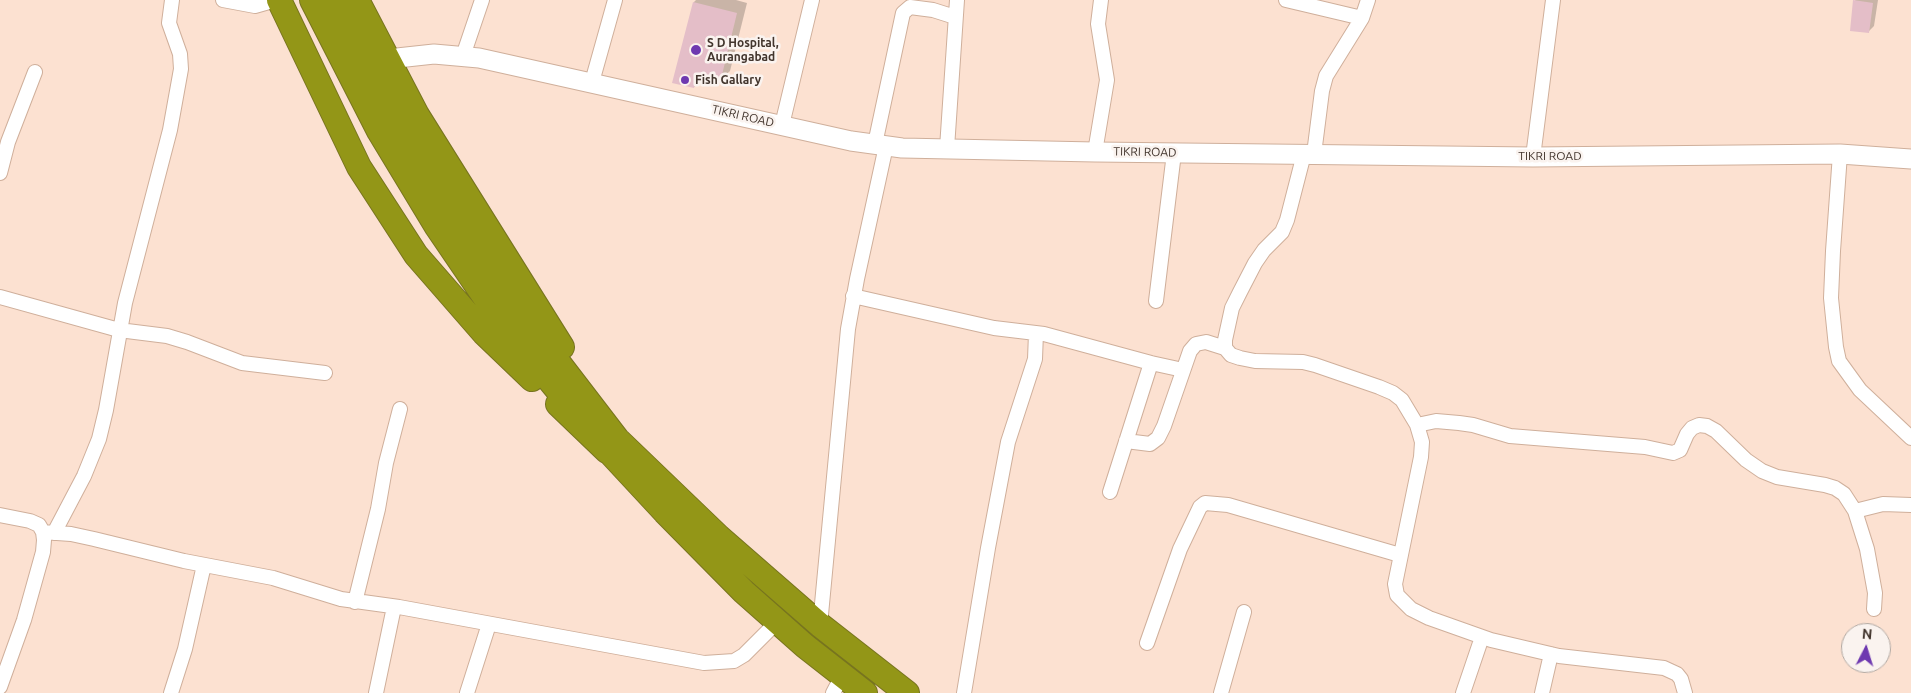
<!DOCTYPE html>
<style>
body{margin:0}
#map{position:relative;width:1911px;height:693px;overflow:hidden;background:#fce1d1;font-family:Ubuntu,sans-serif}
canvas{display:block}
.north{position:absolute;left:1841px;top:623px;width:50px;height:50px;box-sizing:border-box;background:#faf3ef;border:1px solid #b0a7a1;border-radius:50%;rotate:5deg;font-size:14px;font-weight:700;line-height:20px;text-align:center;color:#42352d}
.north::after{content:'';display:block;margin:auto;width:18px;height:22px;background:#6e39b0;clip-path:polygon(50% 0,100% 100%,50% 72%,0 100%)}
</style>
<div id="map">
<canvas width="1911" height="693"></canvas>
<div class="north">N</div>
</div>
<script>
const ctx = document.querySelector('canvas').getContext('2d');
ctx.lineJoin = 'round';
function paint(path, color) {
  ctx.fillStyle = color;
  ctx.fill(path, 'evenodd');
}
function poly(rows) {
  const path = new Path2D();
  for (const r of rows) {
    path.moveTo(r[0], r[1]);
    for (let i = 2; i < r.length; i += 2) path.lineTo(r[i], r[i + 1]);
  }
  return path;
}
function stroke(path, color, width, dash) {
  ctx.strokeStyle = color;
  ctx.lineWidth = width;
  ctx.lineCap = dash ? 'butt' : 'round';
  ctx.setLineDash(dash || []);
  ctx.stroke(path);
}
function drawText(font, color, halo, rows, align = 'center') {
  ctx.font = font + ' Ubuntu,sans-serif';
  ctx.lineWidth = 5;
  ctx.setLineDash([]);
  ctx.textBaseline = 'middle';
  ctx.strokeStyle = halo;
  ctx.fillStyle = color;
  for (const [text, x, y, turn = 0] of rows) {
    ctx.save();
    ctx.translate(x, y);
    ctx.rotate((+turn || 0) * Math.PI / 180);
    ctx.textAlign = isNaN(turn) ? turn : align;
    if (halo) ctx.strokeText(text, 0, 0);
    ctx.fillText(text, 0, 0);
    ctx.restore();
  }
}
paint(poly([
 [696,0,736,0,747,3,730,71,719,81,704,77,694,87,694,2],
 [1855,0,1878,0,1874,26,1868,32]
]), '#0003');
paint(poly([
 [1853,0,1873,3,1869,33,1850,31],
 [693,2,737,13,720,83,697,77,694,88,672,83]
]), '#e4bec8');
const street = poly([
 [223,0,255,6,276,0],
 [1286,0,1362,18],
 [463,56,482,0],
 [592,82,615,0],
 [782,125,812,0],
 [875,144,903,13,910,7,933,10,955,17],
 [947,148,957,0],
 [1095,152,1107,80,1098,24,1101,0],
 [1304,154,1287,220,1282,232,1264,250,1255,263,1240,292,1232,308,1225,340,1225,348,1231,355,1240,358,1255,361,1303,362,1315,365,1379,387,1393,393,1402,400,1417,425,1422,442,1421,457,1395,584,1397,595,1411,609,1429,618,1491,640,1559,656,1664,668,1677,674,1681,679,1685,693],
 [1314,154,1322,91,1326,76,1362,18,1368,0],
 [1840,154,1833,251,1831,298,1836,347,1839,361,1860,390,1911,438],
 [1533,157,1553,0],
 [0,173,8,142,35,72],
 [853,296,994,328,1044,334,1151,363,1183,370],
 [0,297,119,330,167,336,187,342,242,363,325,373],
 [1156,301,1174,153],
 [1417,425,1436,421,1459,423,1473,425,1510,436,1645,447,1673,453,1680,450,1687,434,1692,428,1699,425,1707,426,1716,431,1746,460,1762,471,1777,477,1825,485,1835,488,1844,494,1855,511,1867,549,1875,593,1874,609],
 [1126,441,1150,444,1158,438,1164,426,1190,351,1196,344,1206,342,1225,348],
 [1110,492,1151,363],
 [1855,511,1883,504,1911,505],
 [0,515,30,521,39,525,43,532,44,540,43,552,24,620,0,687],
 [43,532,71,534,94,539,184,561,273,578,341,599,399,607,704,663,734,661,744,655,778,621],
 [54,533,84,476,99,439,106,410,125,303,170,130,181,69,180,54,169,23,172,0],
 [355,602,378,509,386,463,400,409],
 [820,625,848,329,857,279,886,146],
 [1147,643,1180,549,1200,507,1205,503,1228,505,1400,555],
 [171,693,185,649,204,565],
 [376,693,394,607],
 [467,693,489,624],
 [833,693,842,676],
 [964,693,988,548,1008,442,1035,359,1036,333],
 [1221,693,1244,612],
 [1463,693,1482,637],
 [1542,693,1551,654]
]);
const secondary = poly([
 [388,59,434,54,479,58,851,141,902,148,1095,152,1533,157,1840,154,1911,159]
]);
const highway = poly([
 [279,0,359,167,416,255,484,333,532,379],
 [312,0,379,131,437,227,501,321,574,410],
 [333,0,381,95,429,179,495,280,617,439,719,537,766,578,820,625,907,693],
 [357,0,417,115,562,347],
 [558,404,607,451],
 [600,442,665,512,744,592,805,646,865,693]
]);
stroke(street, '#cfaf9b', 16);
stroke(secondary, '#cfaf9b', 21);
stroke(highway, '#77741f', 26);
stroke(street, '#fff', 14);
stroke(secondary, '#fff', 19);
stroke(highway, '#939617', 24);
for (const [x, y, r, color] of [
 [696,50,6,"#6e39b0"],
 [685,80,5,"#6e39b0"]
]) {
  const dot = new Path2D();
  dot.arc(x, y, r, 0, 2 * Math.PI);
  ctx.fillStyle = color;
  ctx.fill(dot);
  stroke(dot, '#faf3ef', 2);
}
drawText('bold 12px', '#42352d', '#faf3ef', [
 ["S D Hospital,",707,43],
 ["Aurangabad",707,57],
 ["Fish Gallary",695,80]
], 'left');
drawText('12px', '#42352d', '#faf3ef', [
 ["TIKRI ROAD",743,116,13],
 ["TIKRI ROAD",1145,152,1],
 ["TIKRI ROAD",1550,156]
]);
</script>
